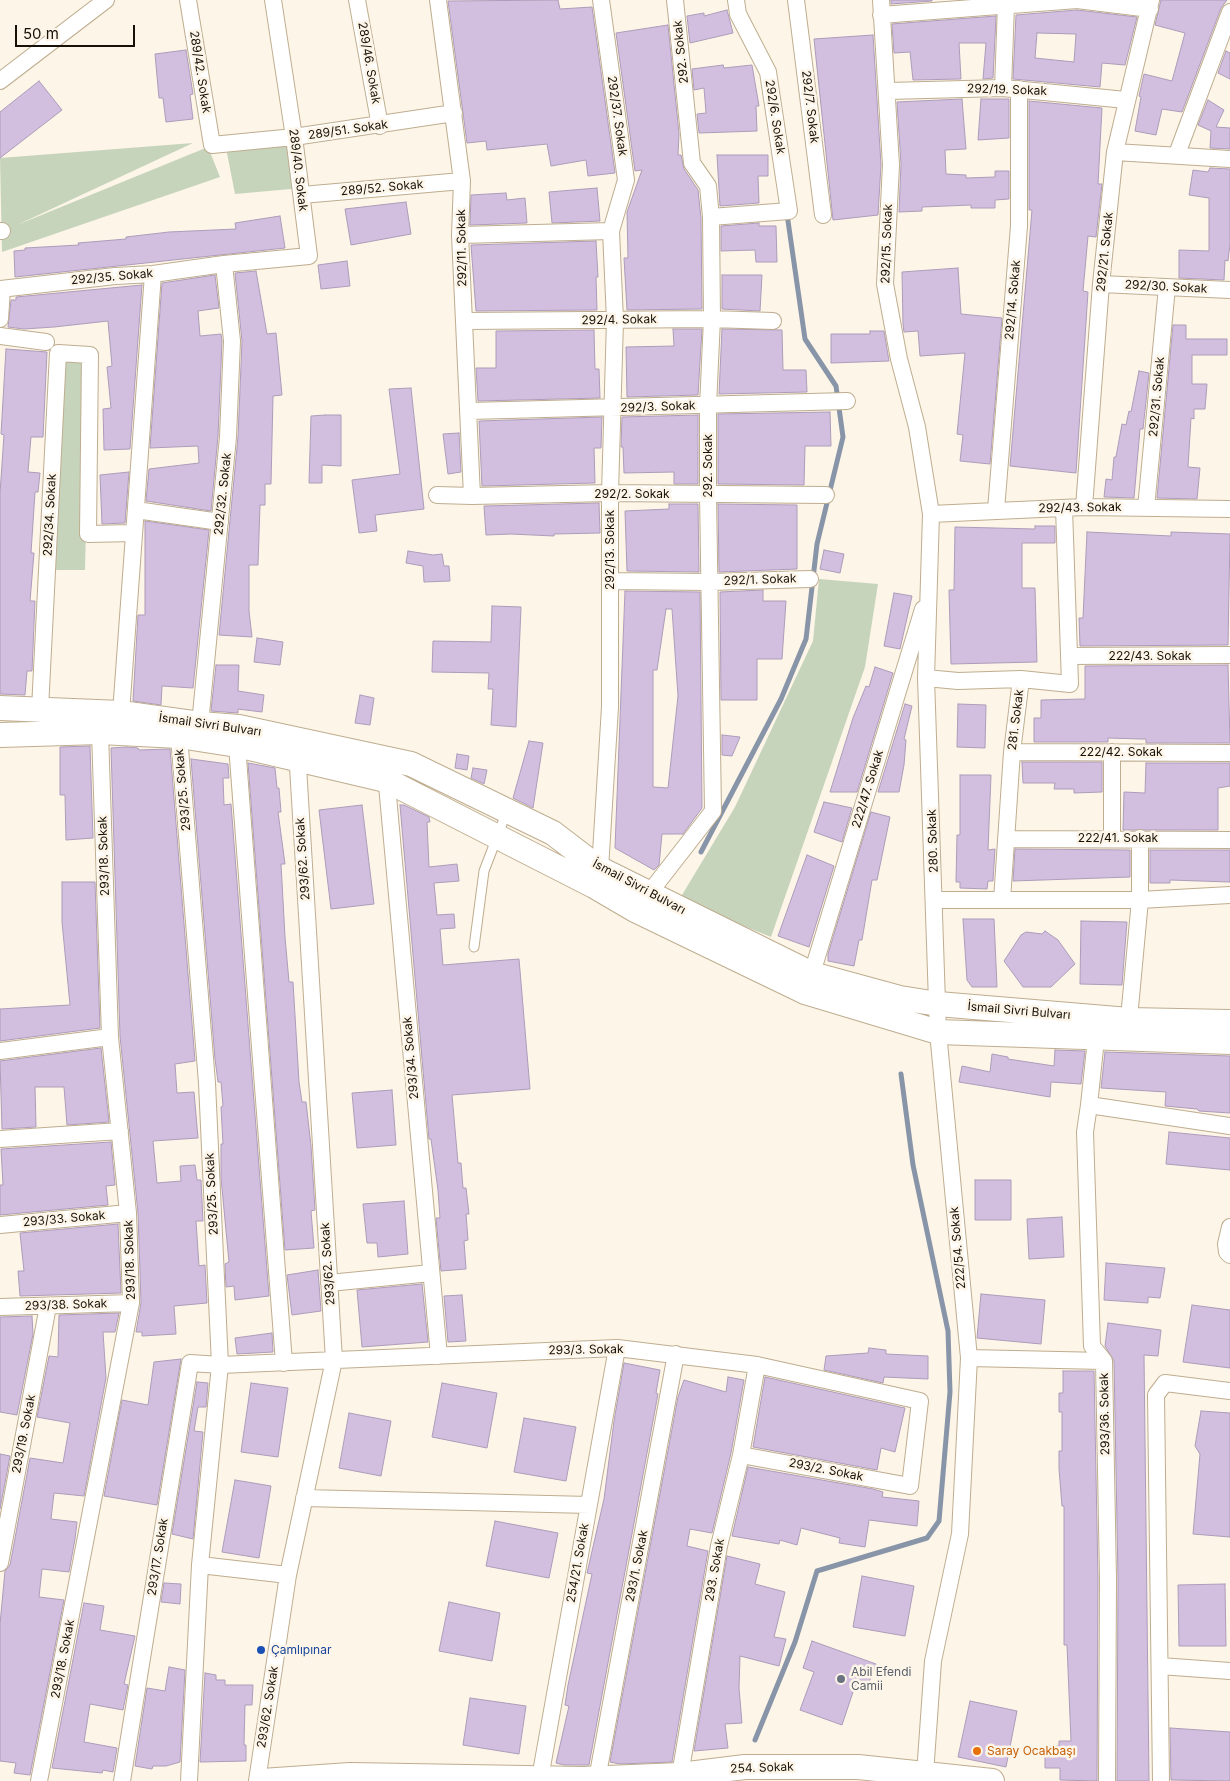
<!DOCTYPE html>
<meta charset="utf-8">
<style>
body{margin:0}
#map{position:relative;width:1230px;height:1781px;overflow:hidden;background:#fcf5e8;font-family:Inter,sans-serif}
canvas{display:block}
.scale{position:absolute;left:15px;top:25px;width:120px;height:22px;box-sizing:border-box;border:2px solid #171006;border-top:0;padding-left:6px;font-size:15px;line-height:18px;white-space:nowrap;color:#171006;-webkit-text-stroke:4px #fcf5e8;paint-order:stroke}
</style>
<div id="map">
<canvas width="1230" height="1781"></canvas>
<div class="scale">50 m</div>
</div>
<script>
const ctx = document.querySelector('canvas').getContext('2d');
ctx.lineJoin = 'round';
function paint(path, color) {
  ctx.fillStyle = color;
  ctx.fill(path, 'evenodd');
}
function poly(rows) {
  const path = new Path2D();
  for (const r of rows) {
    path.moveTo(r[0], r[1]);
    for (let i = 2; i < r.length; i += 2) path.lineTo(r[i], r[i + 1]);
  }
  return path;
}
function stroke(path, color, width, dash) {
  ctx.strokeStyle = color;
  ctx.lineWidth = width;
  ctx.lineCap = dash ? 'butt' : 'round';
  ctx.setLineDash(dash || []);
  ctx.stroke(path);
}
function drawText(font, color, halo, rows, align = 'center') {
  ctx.font = font + ' Inter,sans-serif';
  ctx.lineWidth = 5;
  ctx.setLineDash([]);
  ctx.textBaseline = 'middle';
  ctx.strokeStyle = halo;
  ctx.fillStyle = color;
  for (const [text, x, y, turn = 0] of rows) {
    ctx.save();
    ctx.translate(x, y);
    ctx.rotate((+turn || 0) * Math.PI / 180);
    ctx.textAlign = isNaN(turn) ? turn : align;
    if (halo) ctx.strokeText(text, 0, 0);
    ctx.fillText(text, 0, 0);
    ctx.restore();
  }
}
paint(poly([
 [294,140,302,188,235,194,226,148],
 [193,143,17,225,208,147,220,177,2,252,0,158],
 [58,353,90,355,85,570,52,570],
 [819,579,878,584,865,667,771,937,679,900,735,807,813,641]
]), '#c7d4bc');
stroke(poly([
 [701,852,781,699,806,639,817,544,843,437,836,386,805,339,787,214],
 [755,1740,795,1642,817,1571,927,1538,939,1521,950,1392,948,1331,913,1165,901,1074]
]), '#8894a7', 5);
const building = poly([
 [558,0,560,9,592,7,615,173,588,176,586,160,551,166,547,144,487,150,486,141,467,143,448,1,558,0],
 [891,0,932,0,932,1,891,4,891,0],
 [1161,0,1227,0,1221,8,1182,112,1162,109,1156,135,1135,131,1141,97,1139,96,1144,74,1172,81,1185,33,1155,25,1161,0],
 [727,10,733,33,690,43,687,16,704,13,704,16,727,10],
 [1077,10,1137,17,1125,65,1102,63,1100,87,1013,79,1016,15,1077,10],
 [1037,33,1076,34,1074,62,1035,58,1037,33],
 [996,16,993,78,983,79,986,43,959,43,961,79,913,80,910,52,894,53,892,24,996,16],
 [668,25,679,134,678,155,681,155,684,169,698,190,701,218,702,309,627,310,624,258,628,258,627,212,642,170,635,171,616,33,668,25],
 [873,35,881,165,878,215,833,220,814,39,873,35],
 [186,50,193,94,190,95,193,119,166,122,163,98,159,98,155,54,186,50],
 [1226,51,1230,53,1230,79,1218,73,1226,51],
 [723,65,724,68,752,65,759,106,756,106,757,131,699,133,697,114,706,113,704,88,694,90,692,69,723,65],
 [39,81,62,110,0,158,0,112,39,81],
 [962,99,966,149,945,150,946,174,966,175,966,178,995,177,995,171,1009,171,1009,199,995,200,995,208,971,208,971,205,922,207,922,211,899,212,901,164,897,102,962,99],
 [981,99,1009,99,1009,138,978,140,981,99],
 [1208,100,1224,110,1216,127,1230,128,1230,149,1210,148,1211,131,1198,125,1208,100],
 [1029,101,1102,108,1098,184,1102,184,1096,237,1088,236,1083,291,1088,292,1076,473,1010,466,1032,210,1029,210,1029,101],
 [717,155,768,155,768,176,758,176,759,203,720,206,717,155],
 [1210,168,1230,169,1230,244,1228,261,1225,260,1224,280,1179,278,1179,250,1209,251,1209,198,1189,195,1193,170,1208,172,1210,168],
 [597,188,600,221,552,223,549,192,597,188],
 [506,193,507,200,525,198,527,223,470,225,471,195,506,193],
 [406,202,411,234,351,245,345,209,406,202],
 [280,216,285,248,15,277,14,251,25,250,25,248,79,245,78,243,126,239,126,237,169,232,236,229,235,223,280,216],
 [759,223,759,226,776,226,777,262,756,262,755,250,721,251,721,226,759,223],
 [596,241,598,277,596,277,597,310,476,311,471,245,596,241],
 [347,261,350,286,321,289,318,265,347,261],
 [958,268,961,314,1002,318,990,464,960,461,963,435,957,434,965,353,920,356,918,331,904,332,903,324,902,272,958,268],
 [256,271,267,334,276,333,282,395,273,396,271,484,265,484,265,505,260,505,258,565,249,565,249,611,252,637,219,635,238,437,242,341,235,273,256,271],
 [215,275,219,308,198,311,200,336,221,334,222,341,218,436,211,511,146,501,149,469,199,463,198,446,150,448,162,283,215,275],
 [722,275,762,275,760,311,722,309,722,275],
 [142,285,130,449,104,450,103,409,111,408,107,367,112,366,108,321,54,327,24,329,8,327,11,300,16,300,16,297,142,285],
 [1173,325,1186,325,1186,339,1227,339,1227,355,1192,355,1192,384,1207,384,1205,409,1194,409,1194,419,1191,418,1188,467,1200,468,1197,499,1157,498,1173,325],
 [673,329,702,329,698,395,627,397,626,347,674,346,673,329],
 [722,329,782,330,783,370,806,370,807,392,719,394,722,329],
 [594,330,595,369,599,369,600,398,478,401,476,368,496,368,496,331,594,330],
 [870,331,884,331,889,361,831,363,831,334,870,334,870,331],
 [6,349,47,352,43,437,31,437,28,472,40,473,38,492,35,492,31,553,34,553,30,601,35,601,32,671,27,671,25,695,0,694,0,493,4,435,1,434,6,349],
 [1139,371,1149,373,1143,429,1140,429,1134,498,1104,497,1106,479,1112,480,1114,457,1116,457,1122,424,1126,425,1129,411,1131,412,1139,371],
 [411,388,424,509,375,515,377,531,359,533,352,480,400,474,389,389,411,388],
 [830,412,831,446,805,446,804,485,718,484,718,414,830,412],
 [325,415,341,415,341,466,322,465,322,483,309,483,311,416,325,415],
 [698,415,698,484,674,484,674,472,624,473,623,447,621,447,622,417,698,415],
 [602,417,601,448,594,448,595,483,482,486,479,421,602,417],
 [459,433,461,472,448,474,443,434,459,433],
 [129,472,125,523,102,524,100,475,129,472],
 [599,503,600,533,554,534,554,536,511,534,486,535,484,506,599,503],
 [669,504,698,504,699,572,627,571,625,511,669,509,669,504],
 [718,504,797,505,797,569,719,572,718,504],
 [145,521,209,530,193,688,162,686,161,705,133,701,138,615,145,615,145,521],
 [1035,526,1055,526,1055,543,1022,543,1022,588,1035,588,1037,662,951,664,949,590,954,590,955,527,1035,529,1035,526],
 [1087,532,1171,536,1171,532,1230,534,1228,645,1080,646,1079,618,1083,618,1087,532],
 [824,550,844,554,840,573,820,569,824,550],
 [408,551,433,555,442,554,444,566,449,566,450,581,424,582,423,566,406,563,408,551],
 [763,590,763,601,786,601,782,659,757,659,757,700,721,700,720,592,763,590],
 [625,591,700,592,702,808,683,834,662,834,659,865,654,870,615,848,625,591],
 [666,609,672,609,678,696,668,788,653,787,653,670,657,670,666,609],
 [894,593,912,596,900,649,884,646,894,593],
 [492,606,521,607,516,727,491,725,493,689,488,689,489,673,432,672,433,641,491,642,492,606],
 [257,638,283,642,280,665,254,662,257,638],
 [216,665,239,665,238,691,264,695,262,712,238,709,238,713,211,711,216,665],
 [1228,665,1230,743,1146,743,1146,739,1141,739,1108,738,1108,742,1034,742,1034,718,1041,718,1041,700,1085,699,1085,666,1228,665],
 [875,667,893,673,857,792,830,792,853,718,866,686,869,687,875,667],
 [360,695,374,698,370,725,355,723,360,695],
 [905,704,912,706,904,739,906,740,904,765,899,792,878,792,905,704],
 [958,704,986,705,985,748,957,747,958,704],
 [722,735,740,737,732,756,722,755,722,735],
 [529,741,543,743,533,808,513,798,529,741],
 [90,746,93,838,66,840,65,795,60,795,60,747,90,746],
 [127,747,138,748,139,750,170,749,195,1061,175,1064,177,1093,194,1092,198,1138,153,1141,157,1183,181,1181,180,1166,195,1165,197,1180,201,1180,203,1221,196,1221,199,1266,205,1265,207,1303,174,1306,176,1334,142,1336,142,1332,136,1332,141,1303,138,1213,120,1036,111,748,127,747],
 [457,754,469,756,467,770,455,768,457,754],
 [191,759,228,764,229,778,223,778,224,805,231,804,269,1296,235,1300,234,1286,226,1287,225,1264,229,1262,221,1178,221,1144,223,1144,221,1107,223,1106,221,1082,218,1082,215,1059,191,759],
 [1022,762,1102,762,1102,792,1074,793,1074,789,1054,789,1055,783,1023,783,1022,762],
 [248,763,275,768,277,788,279,788,281,812,278,812,285,864,281,864,285,937,289,982,293,982,299,1082,302,1102,306,1102,311,1146,315,1210,311,1211,314,1248,285,1250,248,763],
 [1146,763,1230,763,1230,786,1218,788,1218,830,1123,830,1124,792,1145,793,1146,763],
 [473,768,487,770,484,784,471,778,473,768],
 [960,775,991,775,988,850,995,849,993,881,988,881,987,889,960,888,960,882,956,882,957,835,960,835,960,775],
 [824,802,852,808,842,842,814,832,824,802],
 [362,805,374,904,331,909,319,810,362,805],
 [400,805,404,805,429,817,430,822,427,822,429,867,457,864,459,881,434,883,437,915,454,914,455,928,440,929,443,965,519,959,530,1089,452,1095,458,1163,461,1163,463,1188,466,1188,469,1214,466,1214,468,1240,464,1241,466,1269,441,1271,436,1218,440,1218,438,1190,431,1139,429,1139,400,805],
 [871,812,890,817,877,880,872,880,862,940,859,940,854,966,828,961,828,954,871,812],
 [1015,849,1130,850,1130,877,1013,881,1015,849],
 [1150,850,1230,850,1230,882,1170,880,1170,883,1150,883,1150,850],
 [807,855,834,866,809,947,778,936,807,855],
 [62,882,95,882,100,1028,0,1041,0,1009,70,1005,62,922,62,882],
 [963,919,994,919,997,987,972,987,967,980,963,919],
 [1081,921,1127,922,1122,985,1080,984,1081,921],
 [1045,931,1058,940,1075,964,1051,987,1023,987,1004,961,1021,935,1026,932,1042,934,1045,931],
 [101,1048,109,1122,67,1125,64,1087,35,1087,36,1127,2,1129,0,1061,101,1048],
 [1055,1050,1085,1051,1081,1084,1051,1082,1050,1097,959,1082,962,1066,990,1072,992,1054,1008,1057,1008,1059,1054,1066,1055,1050],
 [1105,1052,1230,1056,1230,1113,1199,1111,1197,1109,1165,1106,1166,1092,1101,1088,1105,1052],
 [392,1090,396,1145,357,1148,352,1093,392,1090],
 [1169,1132,1230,1138,1230,1170,1166,1164,1169,1132],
 [111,1142,115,1185,106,1186,108,1205,0,1215,0,1185,3,1185,1,1149,111,1142],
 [975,1180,1011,1180,1011,1220,975,1220,975,1180],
 [404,1201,408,1254,378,1257,377,1243,367,1243,363,1204,404,1201],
 [1062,1217,1064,1257,1029,1259,1027,1219,1062,1217],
 [118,1224,121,1293,20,1296,18,1271,24,1271,20,1233,118,1224],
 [1106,1263,1165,1268,1160,1298,1148,1297,1148,1303,1104,1300,1106,1263],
 [318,1270,321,1311,292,1315,287,1275,318,1270],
 [422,1284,428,1342,362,1347,357,1290,422,1284],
 [981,1294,1045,1300,1041,1344,977,1338,981,1294],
 [462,1295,466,1341,448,1342,444,1296,462,1295],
 [1192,1305,1230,1310,1230,1368,1183,1362,1192,1305],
 [119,1313,115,1332,103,1332,106,1378,84,1496,54,1493,51,1519,77,1522,75,1539,69,1572,42,1569,39,1597,64,1600,30,1775,14,1773,16,1763,0,1761,0,1624,5,1571,10,1565,30,1458,63,1463,70,1423,37,1417,49,1356,58,1357,59,1315,119,1313],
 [32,1316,33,1334,17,1415,0,1412,0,1317,32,1316],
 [1108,1323,1161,1330,1158,1356,1144,1355,1149,1781,1117,1781,1118,1579,1114,1361,1105,1346,1108,1323],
 [272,1333,273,1352,237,1354,235,1338,272,1333],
 [869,1348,886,1350,886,1354,928,1356,928,1379,884,1377,883,1383,824,1370,826,1356,868,1353,869,1348],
 [181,1359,157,1505,104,1496,122,1400,148,1405,154,1362,181,1359],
 [624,1363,660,1370,656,1393,658,1394,589,1765,564,1765,556,1763,569,1706,565,1705,568,1685,592,1574,587,1573,604,1499,614,1421,624,1363],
 [1063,1371,1094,1371,1098,1579,1097,1781,1060,1780,1060,1768,1045,1768,1045,1746,1059,1746,1059,1741,1071,1741,1067,1645,1064,1645,1064,1506,1062,1506,1059,1469,1059,1451,1062,1451,1062,1412,1059,1412,1059,1393,1063,1393,1063,1371],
 [728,1377,744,1380,731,1453,712,1533,690,1529,687,1546,708,1551,672,1762,620,1764,610,1762,678,1397,684,1380,726,1392,728,1377],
 [765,1377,905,1408,895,1452,881,1448,877,1470,753,1447,765,1377],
 [197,1382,208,1383,206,1407,198,1407,194,1431,203,1432,193,1539,172,1534,197,1382],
 [251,1383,288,1388,278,1457,241,1452,251,1383],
 [442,1383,497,1393,487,1448,432,1437,442,1383],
 [1201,1411,1230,1413,1230,1537,1193,1534,1200,1454,1195,1446,1201,1411],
 [349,1413,391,1421,381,1476,339,1468,349,1413],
 [524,1418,576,1427,566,1481,514,1472,524,1418],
 [0,1454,10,1456,0,1509,0,1454],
 [748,1467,873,1489,883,1492,882,1497,919,1501,917,1526,869,1520,865,1547,839,1543,840,1538,801,1528,797,1545,780,1540,779,1544,732,1536,748,1467],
 [235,1480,271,1486,259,1558,222,1552,235,1480],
 [495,1521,558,1533,549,1578,486,1566,495,1521],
 [727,1556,760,1564,755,1584,785,1592,774,1637,786,1639,779,1666,740,1656,739,1688,742,1723,725,1724,728,1748,694,1751,727,1556],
 [862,1576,914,1586,905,1636,853,1627,862,1576],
 [164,1583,181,1584,180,1604,161,1602,164,1583],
 [1225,1584,1226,1646,1179,1646,1178,1585,1225,1584],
 [449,1602,500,1613,492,1661,439,1651,449,1602],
 [84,1603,104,1606,100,1630,135,1636,124,1684,128,1685,123,1710,90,1704,84,1742,117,1748,113,1772,103,1770,102,1773,52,1768,84,1603],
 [812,1641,876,1664,866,1690,855,1686,842,1725,800,1710,814,1672,803,1668,812,1641],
 [169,1667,185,1670,180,1762,166,1766,153,1766,152,1769,135,1766,147,1688,165,1691,169,1667],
 [205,1673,216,1675,216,1680,225,1680,225,1685,253,1685,252,1705,245,1705,244,1745,246,1745,246,1761,200,1762,205,1673],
 [470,1698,526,1706,519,1754,463,1745,470,1698],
 [970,1701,1017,1711,1006,1767,958,1757,970,1701],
 [1170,1728,1230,1732,1230,1781,1171,1780,1170,1728]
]);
paint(building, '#d2bfdf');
stroke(building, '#ad9cb9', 1);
const lane = poly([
 [474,947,484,871,507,811]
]);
const street = poly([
 [188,0,212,145,294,137,454,113],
 [357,0,380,126],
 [438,0,462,181,460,235,472,496],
 [796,0,823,215],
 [881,0,891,165,885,284,899,359,917,427,931,514,926,678,938,1032,969,1358,960,1534,933,1661,925,1774],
 [881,15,1077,0,1150,9],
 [0,81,106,0],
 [1003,88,1006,5],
 [888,91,1003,88,1126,100],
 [1115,152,1230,159],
 [1177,154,1230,12],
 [302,195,462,181],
 [711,217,789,211,768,72,738,14,736,0],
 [0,231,2,231],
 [460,235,611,231],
 [1101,284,1230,290],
 [0,289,115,276,153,274,224,264,309,256,294,137,273,0],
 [0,319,2,289],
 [465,321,712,319,773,321],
 [0,336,46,342],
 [469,411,847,401],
 [437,495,472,496,610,493,826,495],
 [1084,507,1101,284,1115,152,1151,0],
 [1146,508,1167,287],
 [136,510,220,522],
 [996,510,1019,226,1019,89],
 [931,514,1084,507,1230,509],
 [610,581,710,582,810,579],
 [1070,656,1230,655],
 [926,678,958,681,1021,679],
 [40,709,58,353,90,355,88,534,134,533],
 [121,713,153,274],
 [200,724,228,437,232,341,224,264],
 [179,736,207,1083,220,1365,200,1565,288,1575],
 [237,745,284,1363],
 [1012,752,1230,753],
 [1112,752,1112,837],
 [386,774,439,1356],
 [1140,838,1140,900,1230,895],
 [1006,839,1230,840],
 [600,869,610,707,610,493,615,320,611,231,626,180,601,0],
 [935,900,1140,900,1128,1029],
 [1002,900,1012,752,1021,679,1070,684,1064,508],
 [643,901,713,811,708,495,708,406,712,319,711,217,708,186,692,163,675,0],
 [809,983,923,609],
 [0,1051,110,1037],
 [1089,1105,1096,1039],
 [0,1139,120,1131],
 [0,1225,128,1213],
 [1230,1227,1226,1244,1227,1252,1230,1255],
 [329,1283,431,1273],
 [0,1307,131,1303],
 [969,1358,1104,1361],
 [304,1498,589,1505],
 [0,1563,48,1306],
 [1160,1666,1230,1671],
 [680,1775,719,1546,741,1455,757,1365],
 [540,1778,617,1348],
 [597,1779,676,1354],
 [39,1781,131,1303,128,1213,110,1037,100,732],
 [122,1781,190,1363,220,1365,617,1348,757,1365,920,1401,910,1486,741,1455],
 [189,1781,200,1565],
 [257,1781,288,1575,334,1360,297,750],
 [1107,1781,1108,1579,1104,1361,1092,1346,1085,1132,1089,1105,1230,1126],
 [1161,1781,1156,1395,1165,1383,1230,1391]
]);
const secondary = poly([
 [0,708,121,713,200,724,239,727,411,764,553,833,600,869,812,974,900,998,938,1004,1129,1020,1230,1022],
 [0,735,100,732,179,736,237,745,386,780,594,886,635,910,805,992,938,1032,1230,1042],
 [262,1781,350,1775,583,1779,680,1775,745,1767,858,1767,992,1781]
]);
stroke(lane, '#bfad8f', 11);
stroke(street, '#bfad8f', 18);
stroke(secondary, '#bfad8f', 26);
stroke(lane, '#fff', 9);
stroke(street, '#fff', 16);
stroke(secondary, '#fff', 24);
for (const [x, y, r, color] of [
 [261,1650,5,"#1a4fb4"],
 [841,1679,5,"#6b7280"],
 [977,1751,5,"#e8710a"]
]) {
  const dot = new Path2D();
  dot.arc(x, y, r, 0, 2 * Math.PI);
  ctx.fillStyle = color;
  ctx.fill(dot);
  stroke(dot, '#fcf5e8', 2);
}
drawText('12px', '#171006', '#fcf5e8', [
 ["292. Sokak",681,52,-96],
 ["289/46. Sokak",369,63,80],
 ["289/42. Sokak",200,72,81],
 ["292/19. Sokak",1007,90,2],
 ["292/7. Sokak",810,107,83],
 ["292/37. Sokak",617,116,82],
 ["292/6. Sokak",775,117,81],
 ["289/51. Sokak",348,130,-8],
 ["289/40. Sokak",298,170,83],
 ["289/52. Sokak",382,188,-5],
 ["292/15. Sokak",887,244,-88],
 ["292/11. Sokak",462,248,-91],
 ["292/21. Sokak",1105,252,-84],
 ["292/35. Sokak",112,277,-5],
 ["292/30. Sokak",1166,287,3],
 ["292/14. Sokak",1013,300,-85],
 ["292/4. Sokak",619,320,-1],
 ["292/31. Sokak",1157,397,-85],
 ["292/3. Sokak",658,407,-2],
 ["292. Sokak",708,466,-90],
 ["292/32. Sokak",223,494,-84],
 ["292/2. Sokak",632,494],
 ["292/43. Sokak",1080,508,-1],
 ["292/34. Sokak",50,515,-87],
 ["292/13. Sokak",610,550,-90],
 ["292/1. Sokak",760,580,-2],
 ["222/43. Sokak",1150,656],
 ["281. Sokak",1016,720,-83],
 ["İsmail Sivri Bulvarı",210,725,8],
 ["222/42. Sokak",1121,752],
 ["222/47. Sokak",868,789,-73],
 ["293/25. Sokak",183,790,-95],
 ["222/41. Sokak",1118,838],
 ["280. Sokak",933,841,-92],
 ["293/18. Sokak",104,856,-92],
 ["293/62. Sokak",303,859,-94],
 ["İsmail Sivri Bulvarı",639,887,28],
 ["İsmail Sivri Bulvarı",1019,1011,5],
 ["293/34. Sokak",411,1058,-95],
 ["293/25. Sokak",212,1194,-93],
 ["293/33. Sokak",64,1219,-5],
 ["222/54. Sokak",958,1248,-95],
 ["293/18. Sokak",130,1260,-92],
 ["293/62. Sokak",328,1264,-94],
 ["293/38. Sokak",66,1305,-2],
 ["293/3. Sokak",586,1350,-1],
 ["293/36. Sokak",1105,1414,-91],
 ["293/19. Sokak",24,1434,-79],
 ["293/2. Sokak",826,1470,11],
 ["293/17. Sokak",158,1557,-81],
 ["254/21. Sokak",578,1563,-80],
 ["293/1. Sokak",637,1566,-79],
 ["293. Sokak",715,1570,-80],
 ["293/18. Sokak",63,1659,-79],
 ["293/62. Sokak",268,1707,-81],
 ["254. Sokak",762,1768,-2]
]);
drawText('12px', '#164399', '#fcf5e8', [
 ["Çamlıpınar",271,1650]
], 'left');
drawText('12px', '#5b616d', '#fcf5e8', [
 ["Abil Efendi",851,1672],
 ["Camii",851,1686]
], 'left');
drawText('12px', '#c56008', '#fcf5e8', [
 ["Saray Ocakbaşı",987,1751]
], 'left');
</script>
